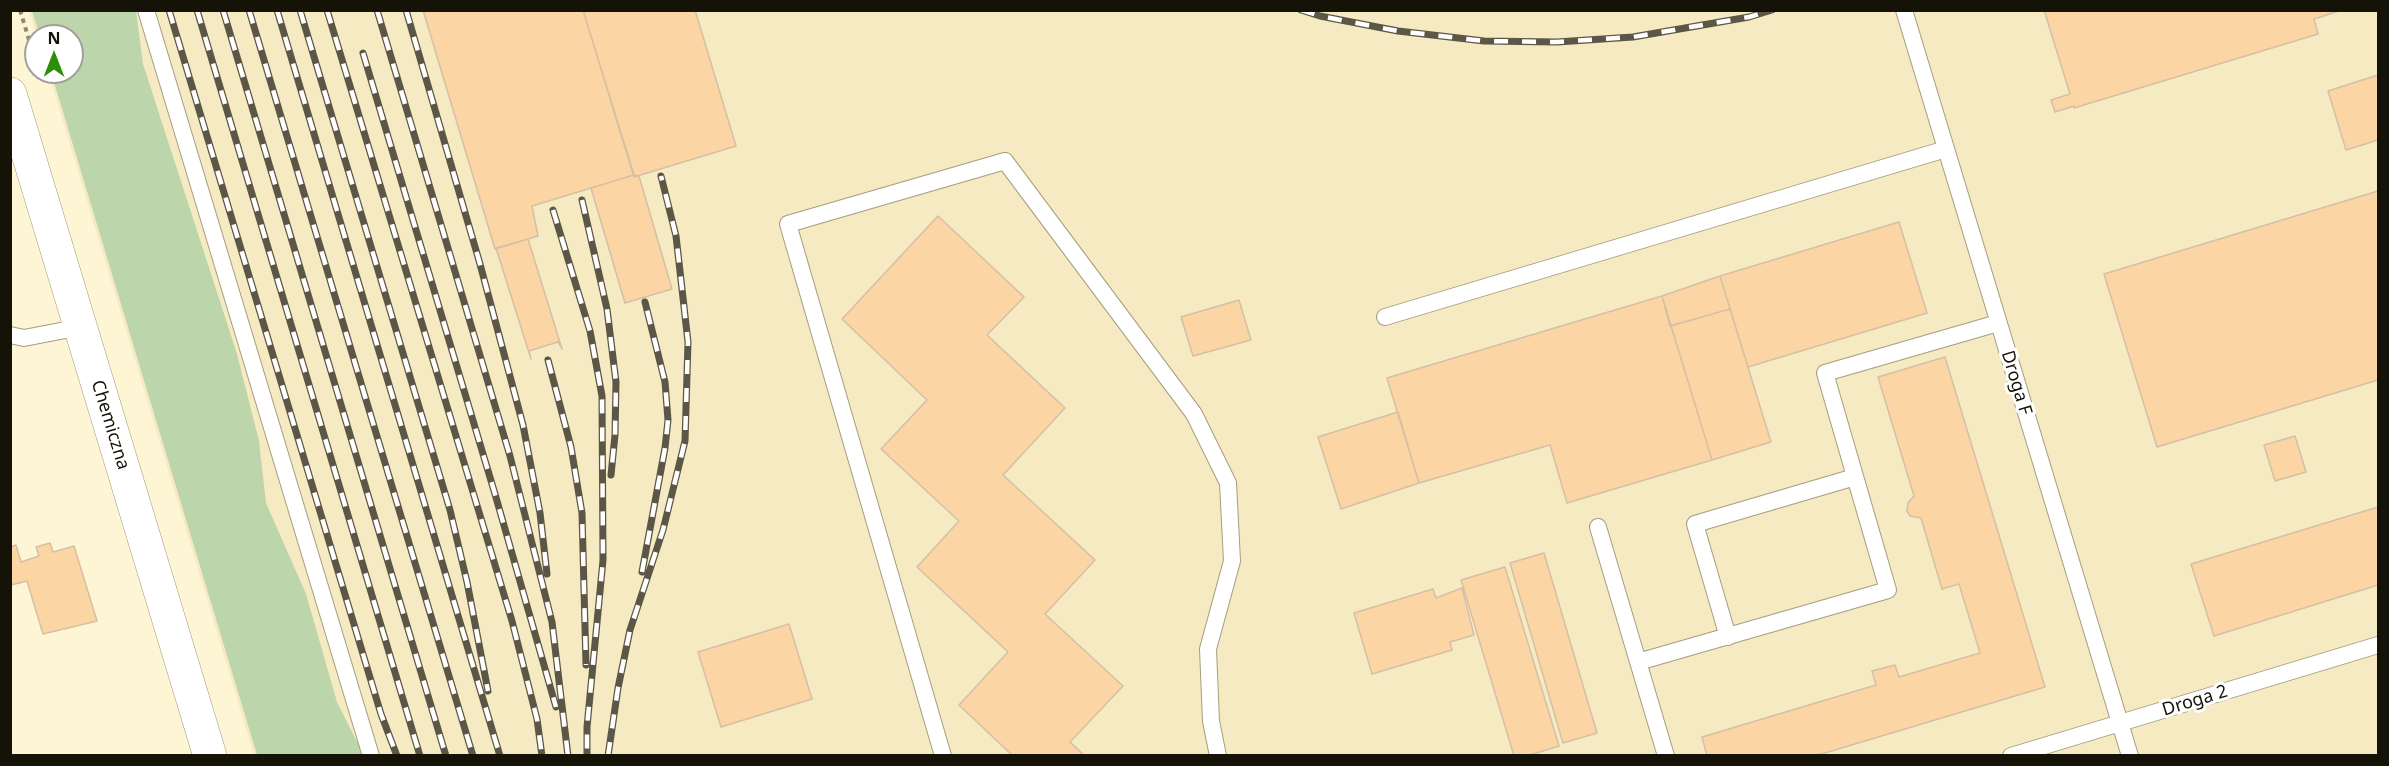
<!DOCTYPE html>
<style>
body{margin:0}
#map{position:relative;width:2389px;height:766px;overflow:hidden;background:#fef5d5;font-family:"Noto Sans",sans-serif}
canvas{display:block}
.frame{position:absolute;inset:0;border:12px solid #151207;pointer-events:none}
.north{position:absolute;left:24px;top:24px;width:60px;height:60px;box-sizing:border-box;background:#fff;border:2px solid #a1a09c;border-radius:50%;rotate:0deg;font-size:16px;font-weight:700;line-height:24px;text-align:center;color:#151207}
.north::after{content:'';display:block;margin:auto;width:21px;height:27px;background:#2b8e09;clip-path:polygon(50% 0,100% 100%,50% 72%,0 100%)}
</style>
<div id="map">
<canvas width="2389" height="766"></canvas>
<div class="frame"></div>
<div class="north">N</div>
</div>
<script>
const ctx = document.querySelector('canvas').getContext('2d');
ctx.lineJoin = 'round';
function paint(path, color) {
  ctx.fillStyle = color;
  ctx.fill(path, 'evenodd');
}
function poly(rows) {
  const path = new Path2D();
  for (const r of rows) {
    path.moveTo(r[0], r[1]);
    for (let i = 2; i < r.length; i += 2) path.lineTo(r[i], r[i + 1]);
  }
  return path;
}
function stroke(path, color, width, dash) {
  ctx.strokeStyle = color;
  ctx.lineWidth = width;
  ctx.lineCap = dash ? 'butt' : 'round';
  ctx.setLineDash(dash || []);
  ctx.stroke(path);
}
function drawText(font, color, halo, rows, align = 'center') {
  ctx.font = font + ' "Noto Sans",sans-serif';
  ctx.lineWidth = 6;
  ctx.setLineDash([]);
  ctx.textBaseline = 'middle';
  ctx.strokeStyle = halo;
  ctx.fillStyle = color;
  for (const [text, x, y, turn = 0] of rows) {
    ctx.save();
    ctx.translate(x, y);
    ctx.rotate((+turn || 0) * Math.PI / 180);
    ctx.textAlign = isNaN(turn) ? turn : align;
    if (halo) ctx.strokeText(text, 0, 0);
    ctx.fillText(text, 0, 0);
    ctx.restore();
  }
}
paint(poly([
 [29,11,2378,11,2378,755,254,755,48,72,72,72,72,36,37,36]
]), '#f6eac2');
paint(poly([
 [32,11,136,11,143,64,237,354,259,441,266,503,306,594,337,702,356,740,368,755,257,755,51,72,72,72,72,36,40,36]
]), '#bdd5ab');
const building = poly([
 [423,10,583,10,634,175,532,206,538,236,495,249,423,10],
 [583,10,695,10,736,146,634,177,583,10],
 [2044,10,2342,10,2314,19,2318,34,2074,108,2074,106,2055,112,2051,100,2070,94,2044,10],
 [2378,75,2378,140,2346,150,2328,91,2378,75],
 [634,175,639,176,672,289,625,303,591,188,634,175],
 [2378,191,2378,380,2157,447,2104,274,2378,191],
 [938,216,1024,297,987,335,1065,408,1003,475,1095,560,1045,614,1123,686,1070,742,1085,756,1013,756,959,705,1008,652,917,567,959,521,881,449,927,400,842,319,938,216],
 [1899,222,1927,313,1748,367,1720,276,1899,222],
 [528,239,562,349,558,342,529,351,531,359,496,248,528,239],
 [1720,276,1730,309,1670,326,1662,296,1720,276],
 [1662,296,1712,460,1567,503,1550,445,1419,483,1387,378,1662,296],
 [1239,300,1251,340,1193,356,1181,317,1239,300],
 [1730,309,1771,442,1712,460,1671,326,1730,309],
 [1945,357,2045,687,1815,756,1707,756,1702,737,1876,685,1872,671,1895,665,1899,677,1980,653,1959,584,1942,589,1921,518,1910,516,1907,511,1908,503,1914,496,1878,377,1945,357],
 [1398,412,1419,483,1341,509,1318,437,1398,412],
 [2295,436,2306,472,2275,481,2264,445,2295,436],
 [2378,507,2378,585,2214,636,2191,564,2378,507],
 [50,543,53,552,74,546,97,621,43,634,27,581,11,585,10,547,16,545,21,562,39,556,36,547,50,543],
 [1544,553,1597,733,1563,743,1510,563,1544,553],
 [1505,567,1559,746,1527,756,1514,756,1461,580,1505,567],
 [1462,588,1474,635,1450,642,1452,650,1372,674,1354,613,1433,589,1436,598,1462,588],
 [789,624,812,699,721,727,698,652,789,624]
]);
paint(building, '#fcd5a5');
stroke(building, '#d5bfa5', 1.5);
const lane = poly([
 [146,10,371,756],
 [1904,10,2130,756],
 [1385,317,1946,149],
 [10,335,24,338,81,327],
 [1598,527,1666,756],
 [1728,637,1695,524,1855,477],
 [1638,662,1888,590,1825,373,1998,323],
 [943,756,788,224,1005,161,1194,414,1228,483,1232,561,1208,649,1211,721,1218,756],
 [2011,756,2378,645]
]);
const street = poly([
 [10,94,210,756]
]);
stroke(lane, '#a69d7f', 18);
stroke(street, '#a69d7f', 34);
stroke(poly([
 [20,10,36,63]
]), '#8d8771', 4, [4.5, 4.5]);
stroke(lane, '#fff', 16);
stroke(street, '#fff', 33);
const rail = poly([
 [169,10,381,714,397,756],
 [197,10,420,756],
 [223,10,446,756],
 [249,10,473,756],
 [277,10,500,756],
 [300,10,450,510,467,582,488,691],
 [327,10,512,621,537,719,542,756],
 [377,10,510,456,552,622,568,756],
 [406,10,480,264,523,425,540,513,547,574],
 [1301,10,1320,16,1398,31,1484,41,1557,42,1633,37,1749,17,1772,10],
 [363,53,495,494,556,707],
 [582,200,607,309,616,382,615,435,611,475],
 [553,210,590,331,602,396,603,560,587,727,587,756],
 [548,360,571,447,582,513,586,665],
 [642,572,665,448,668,420,665,382,645,302],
 [608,756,618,688,630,630,663,530,685,441,688,342,676,236,661,176]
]);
stroke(rail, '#5b5645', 7);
stroke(rail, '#fff', 4.5, [14]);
drawText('18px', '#151207', '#fff', [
 ["Droga F",2016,383,73],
 ["Chemiczna",110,425,73],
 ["Droga 2",2195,701,-17]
]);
</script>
